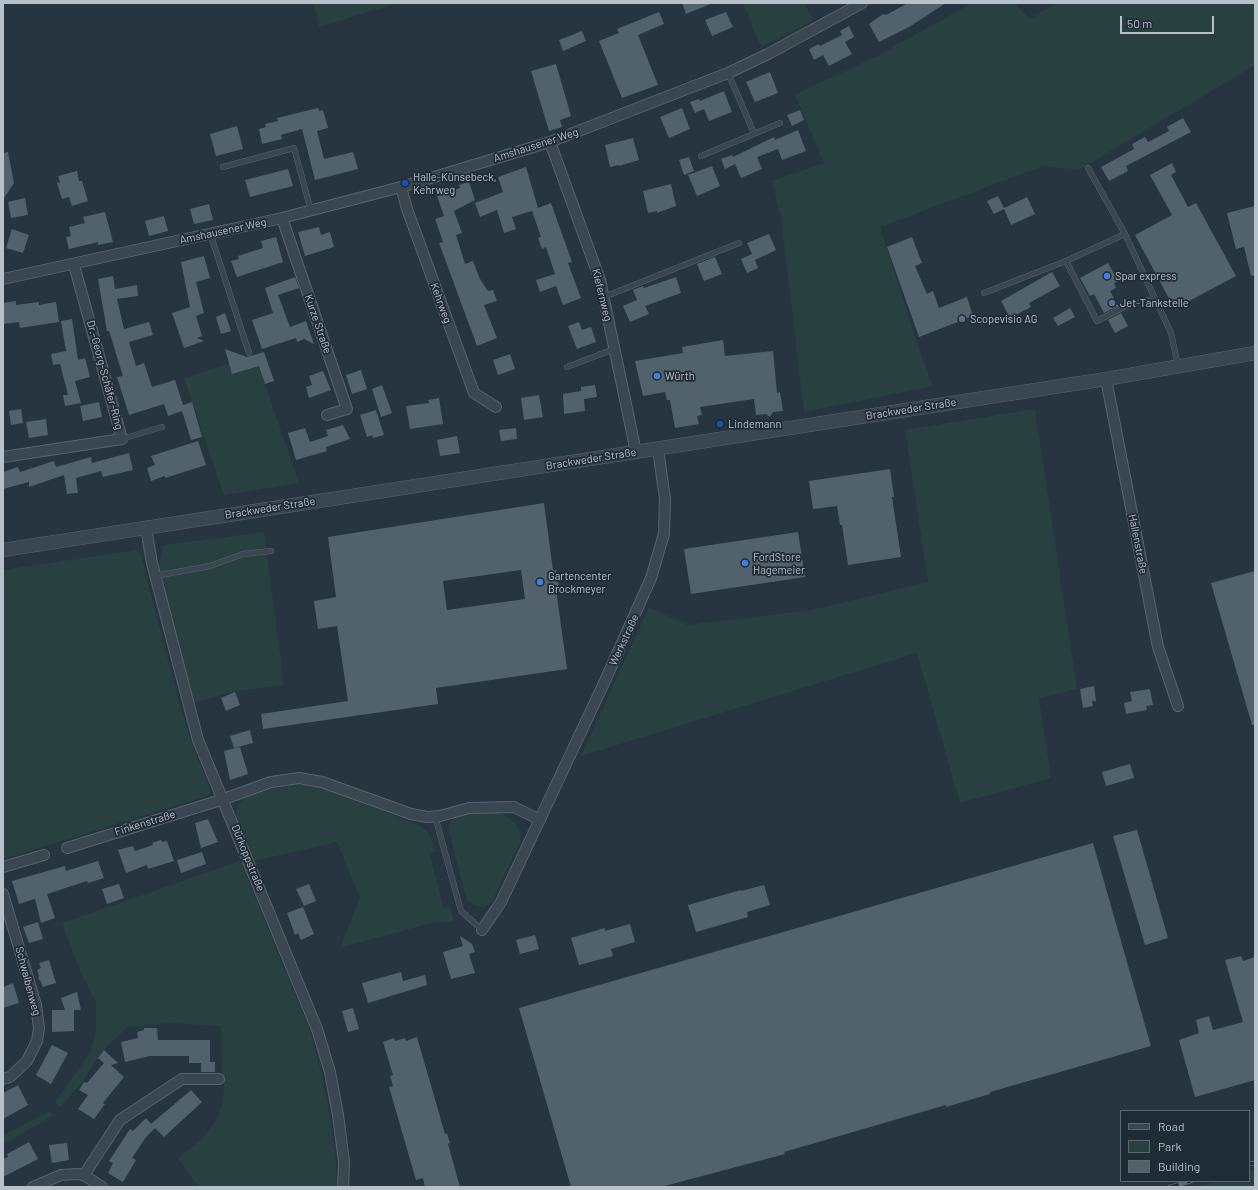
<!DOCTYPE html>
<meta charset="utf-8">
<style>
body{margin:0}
#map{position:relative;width:1258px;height:1190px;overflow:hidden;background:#263540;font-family:Barlow,sans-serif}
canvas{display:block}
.frame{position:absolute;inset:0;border:4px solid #b7c1ca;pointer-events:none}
.legend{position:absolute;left:1120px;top:1110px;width:130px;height:72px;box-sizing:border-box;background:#1f2b35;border:1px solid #5c6771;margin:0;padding:5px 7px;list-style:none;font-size:12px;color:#b7c1ca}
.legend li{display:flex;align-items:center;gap:8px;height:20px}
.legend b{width:20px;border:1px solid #5c6771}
.scale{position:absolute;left:1120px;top:16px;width:94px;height:18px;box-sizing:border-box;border:2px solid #b7c1ca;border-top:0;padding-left:5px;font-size:12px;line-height:14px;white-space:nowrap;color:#b7c1ca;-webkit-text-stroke:3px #1f2b35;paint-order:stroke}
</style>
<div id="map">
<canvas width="1258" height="1190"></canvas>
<div class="frame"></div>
<ul class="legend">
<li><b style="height:5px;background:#3a4650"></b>Road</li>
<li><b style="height:11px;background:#284140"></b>Park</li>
<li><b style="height:11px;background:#52626c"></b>Building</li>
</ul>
<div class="scale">50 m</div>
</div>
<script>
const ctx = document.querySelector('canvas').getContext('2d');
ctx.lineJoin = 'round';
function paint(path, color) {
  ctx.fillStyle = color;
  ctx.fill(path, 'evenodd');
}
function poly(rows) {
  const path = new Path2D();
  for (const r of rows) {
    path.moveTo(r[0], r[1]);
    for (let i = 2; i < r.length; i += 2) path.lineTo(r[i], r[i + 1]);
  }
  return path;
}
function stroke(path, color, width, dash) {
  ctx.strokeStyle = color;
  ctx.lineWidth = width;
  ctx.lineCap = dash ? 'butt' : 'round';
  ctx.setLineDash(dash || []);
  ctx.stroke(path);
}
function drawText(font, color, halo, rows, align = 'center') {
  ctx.font = font + ' Barlow,sans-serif';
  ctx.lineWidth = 3.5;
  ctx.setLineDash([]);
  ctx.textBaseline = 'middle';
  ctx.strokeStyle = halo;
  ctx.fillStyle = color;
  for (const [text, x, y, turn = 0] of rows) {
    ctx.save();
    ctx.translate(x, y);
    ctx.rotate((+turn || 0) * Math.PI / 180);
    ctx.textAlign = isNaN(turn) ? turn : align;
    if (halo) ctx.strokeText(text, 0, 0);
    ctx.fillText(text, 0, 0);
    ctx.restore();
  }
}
paint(poly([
 [314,3,398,3,319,27],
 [743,3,804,3,814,20,761,47],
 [972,3,1014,3,1030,19,1058,3,1255,3,1255,65,1079,170,1043,166,880,227,917,344,933,386,804,412,781,217,772,181,824,163,795,95,877,56],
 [255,355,299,483,224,495,184,378],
 [1035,409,1077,689,1039,698,1051,778,960,803,917,653,581,756,649,607,687,625,811,610,928,582,905,430],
 [264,532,284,685,237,691,193,703,159,567,163,545],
 [136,550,141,555,178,699,192,744,211,792,207,796,3,859,3,570],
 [299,784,321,787,420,826,428,832,436,851,429,853,444,908,450,906,454,921,431,923,340,948,360,898,337,842,254,861,238,821,236,810,240,802,248,796,271,789],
 [465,813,502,813,516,824,520,832,520,842,494,897,490,903,484,907,475,906,467,900,448,828,449,823,456,816],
 [240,861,309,1028,322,1075,330,1115,336,1162,336,1187,200,1187,193,1180,178,1158,201,1140,217,1119,223,1101,224,1082,222,1076,221,1026,169,1023,128,1027,102,1051,82,1082,61,1107,55,1102,91,1051,96,1031,96,1003,79,968,62,923],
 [49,1111,53,1115,3,1145,3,1136],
 [1255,1170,1255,1187,1196,1187,1217,1181,1249,1181,1249,1172]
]), '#284140');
paint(poly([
 [682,3,713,3,686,14],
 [908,3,946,3,909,27,879,42,869,24,883,14,886,15],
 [659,12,664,24,638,35,658,85,622,98,599,41,619,33,617,29],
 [726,12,733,27,712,36,705,20],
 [849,26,854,37,845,42,852,54,829,66,823,55,814,60,809,49,819,44,820,46,842,35,840,31],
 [582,31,586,41,563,51,559,40],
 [556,64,571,116,560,120,562,127,549,131,531,71],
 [770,72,778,93,755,102,746,82],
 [724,91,732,112,709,121,704,109,695,113,690,102,699,99,700,101],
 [318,108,319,111,323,110,328,128,317,131,324,159,353,152,358,169,315,180,302,129,281,135,282,139,262,144,259,129,266,127,265,124,278,121,277,118],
 [682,108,690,129,669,138,660,117],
 [800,110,804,120,792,126,787,115],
 [1183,118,1191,132,1126,166,1128,171,1109,181,1101,167,1134,149,1132,144,1145,137,1148,142,1169,131,1167,127],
 [237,126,243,149,216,156,210,134],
 [798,130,806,151,782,160,778,149,757,157,762,169,741,178,735,164,725,169,721,159,732,155,733,157,774,137,775,140],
 [633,138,639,160,619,166,619,165,610,167,605,145],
 [8,152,14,183,3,200,3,153],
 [689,157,694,171,684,175,679,160],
 [1172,163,1176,172,1171,175,1188,207,1196,203,1236,276,1178,307,1173,306,1135,235,1172,215,1150,175],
 [712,166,720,186,697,196,688,175],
 [526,167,538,208,551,203,572,262,568,263,581,298,563,305,556,286,540,292,536,280,555,274,546,247,542,249,538,238,541,237,532,211,512,217,516,229,504,233,497,210,480,217,475,203,503,192,498,177],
 [288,169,293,186,250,197,245,180],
 [77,171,79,181,82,181,88,201,72,206,69,197,62,199,57,183,60,182,58,176],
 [469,182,475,200,454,211,462,233,456,235,465,264,473,261,480,279,488,291,493,290,497,301,484,305,497,338,477,346,439,243,443,242,435,219,444,216,437,196,460,188,459,185],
 [671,184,676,206,657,213,657,211,648,213,643,191],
 [998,196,1004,208,1027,197,1035,214,1011,225,1004,209,994,214,987,201],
 [25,198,28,215,11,218,8,202],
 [209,204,213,220,194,224,190,209],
 [1255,206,1255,275,1251,276,1244,247,1236,249,1227,213],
 [105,212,113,242,98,245,98,242,69,249,66,237,71,236,69,227,85,223,83,217],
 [164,216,168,231,149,236,145,221],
 [319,227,321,235,330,232,334,247,305,256,298,232],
 [12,229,29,235,23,253,6,248],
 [769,234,776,250,755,260,758,268,747,273,741,259,752,254,747,243],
 [276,237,283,262,237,277,231,261,239,259,238,256,263,248,261,241],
 [912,237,922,263,915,266,927,294,933,291,939,308,967,297,973,316,919,337,887,247],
 [204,256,210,278,196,282,204,313,196,316,202,336,197,338,204,341,184,348,172,313,190,307,181,262],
 [715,257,722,274,704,281,697,264],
 [1108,263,1118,281,1114,283,1116,288,1110,291,1118,306,1104,313,1094,294,1090,296,1080,278],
 [1052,272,1060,286,1029,303,1031,307,1010,318,1001,301],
 [113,276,115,289,137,285,138,296,117,299,124,329,149,322,153,335,129,342,136,366,144,363,152,387,175,380,183,405,192,402,202,437,191,440,182,411,168,416,164,404,129,415,117,377,123,376,109,331,107,331,98,279],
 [295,277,299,288,278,295,290,327,306,321,314,344,304,339,297,342,296,338,262,349,252,320,273,313,265,288],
 [676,277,681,293,645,306,649,314,630,322,623,306,637,300,633,290,643,286,644,288],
 [16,301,16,305,39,302,39,305,56,302,59,322,20,328,19,322,3,324,3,303],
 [1070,308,1075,317,1058,326,1053,318],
 [225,313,231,331,221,334,216,317],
 [1121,313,1128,326,1115,333,1108,320],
 [72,319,78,360,85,358,90,377,75,381,81,403,65,406,63,395,68,395,60,364,53,365,51,354,66,351,61,321],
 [579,322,582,330,591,327,596,342,577,349,568,326],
 [723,340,725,356,773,351,777,393,780,392,783,411,773,412,770,417,766,414,756,415,754,399,700,407,702,415,697,416,699,424,675,428,670,400,667,400,665,392,643,396,635,361,683,353,682,347],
 [225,349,247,357,264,352,274,381,265,384,259,366,232,374],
 [510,354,515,369,498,375,493,360],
 [361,370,367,389,352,394,346,375],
 [323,371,331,390,309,398,306,387,312,385,309,376],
 [382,385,392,413,381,417,372,389],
 [595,385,597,397,584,399,585,411,564,414,563,394,581,391,581,387],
 [539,395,543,417,524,420,521,398],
 [439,398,443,424,410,429,406,406,429,403,428,400],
 [99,402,102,417,83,421,80,406],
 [21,409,23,423,11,425,9,411],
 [376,410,384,435,373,438,372,435,367,437,360,415],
 [46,419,48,435,29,438,26,422],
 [343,425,350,439,326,447,327,451,296,460,288,433,305,428,310,442,328,436,326,430],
 [516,428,517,439,501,441,499,430],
 [457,436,460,453,440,456,437,440],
 [198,441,206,465,165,478,165,476,151,481,147,468,155,465,151,456],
 [129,453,133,470,103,477,101,471,76,478,78,493,67,494,64,475,29,487,29,482,3,489,3,472,18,467,20,472,54,461,56,467,91,457,92,463],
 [890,469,894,497,892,497,901,557,848,565,842,525,840,525,837,506,813,509,809,481],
 [544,503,553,570,556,570,558,579,559,588,556,589,567,669,436,688,438,704,263,729,261,714,348,701,337,626,318,629,314,601,336,597,328,537],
 [521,570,525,599,447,610,443,581],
 [798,532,805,577,691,594,684,549],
 [1255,571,1255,725,1252,725,1211,583],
 [1094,686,1096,701,1092,701,1093,706,1083,708,1080,689],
 [1150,689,1153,705,1146,706,1147,710,1126,714,1124,703,1132,701,1130,692],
 [235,692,240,705,226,711,221,698],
 [250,730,253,743,234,748,230,736],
 [240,747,248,774,230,780,224,751],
 [1130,764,1134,778,1106,786,1102,772],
 [208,819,218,842,201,848,195,823],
 [1137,830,1168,938,1145,945,1113,836],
 [161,840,162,842,167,841,174,861,148,869,147,865,126,873,118,850,133,846,135,851,153,845,152,843],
 [1093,843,1151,1046,990,1092,990,1094,946,1107,946,1105,784,1152,785,1154,661,1187,571,1187,519,1008],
 [202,852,206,864,181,873,177,860],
 [98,861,104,878,88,883,87,881,47,894,55,918,41,923,35,899,19,904,12,881,65,866,66,871],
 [119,884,124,898,107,904,102,889],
 [309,884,316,901,304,906,296,889],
 [764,885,770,905,747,912,748,917,696,932,688,905,741,890,741,891],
 [303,907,314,934,301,940,298,933,295,935,287,913],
 [38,922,43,939,29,943,23,927],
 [630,924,635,942,611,949,613,956,579,965,571,938,605,928,605,931],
 [535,935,539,949,520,954,516,940],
 [460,936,472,944,475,952,469,954,475,973,451,979,443,952,463,946],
 [1241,956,1243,961,1255,957,1255,1080,1195,1097,1179,1040,1199,1033,1196,1020,1209,1016,1213,1030,1243,1022,1225,960],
 [49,960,56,983,43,987,40,980,38,979,39,976,37,970,41,968,39,963],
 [401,972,403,981,425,975,427,985,368,1003,362,983],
 [13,983,19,1003,3,1008,3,987],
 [77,992,81,1010,74,1010,74,1031,52,1032,52,1010,65,1010,61,998],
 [353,1008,359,1029,348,1032,342,1011],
 [144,1028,157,1028,158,1040,210,1040,210,1062,215,1062,215,1072,201,1072,201,1063,189,1063,189,1056,150,1056,125,1062,121,1042,138,1038,137,1032,144,1030],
 [417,1037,445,1134,447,1133,450,1143,448,1144,460,1187,425,1187,423,1178,416,1180,389,1087,393,1086,390,1076,393,1075,383,1042,394,1038,395,1041,405,1038,406,1041],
 [52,1045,68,1053,51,1084,36,1075],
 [104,1050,118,1063,111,1065,124,1077,103,1103,105,1104,94,1119,78,1109,88,1095,79,1090,84,1082,87,1083,104,1063,98,1058],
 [18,1085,28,1105,3,1119,3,1093],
 [191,1090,202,1102,164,1137,155,1128,146,1137,132,1158,136,1160,123,1182,108,1173,113,1163,109,1161,130,1129,133,1131,146,1118,151,1124],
 [29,1142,38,1159,3,1177,3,1159,8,1157,7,1154],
 [67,1143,69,1160,52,1163,49,1145]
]), '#52626c');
const service = poly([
 [728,73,754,133],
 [701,156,780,123],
 [223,167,294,148,311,211],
 [1088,168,1125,234,1171,333,1178,366],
 [210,233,249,353],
 [1066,261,1097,321,1130,304,1155,299],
 [984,293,1066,261,1125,234],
 [604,297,739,243],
 [567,367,614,349],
 [122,439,162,427],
 [155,576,210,566,243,554,271,551],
 [435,816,461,911,482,930]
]);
const minor = poly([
 [550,142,600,280,636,452],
 [401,187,407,209,474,393,496,407],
 [282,218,347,409,327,415],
 [3,279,282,218,401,187,550,142,728,73,768,54,862,3],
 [1106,379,1158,647,1178,706],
 [3,457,122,439,74,265],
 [146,528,152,563,198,740,317,1029,330,1072,338,1115,344,1162,343,1187],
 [67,848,224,799,271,782,299,778,322,782,411,814,427,817,440,816,469,808,514,807,540,820],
 [3,867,44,855],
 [3,894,36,1005,39,1028,37,1041,27,1061,10,1077,3,1079],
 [482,930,501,902,604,683,651,578,664,534,665,499,658,449],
 [84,1175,120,1120,182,1079,219,1079],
 [33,1187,61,1175,77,1174,84,1175,102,1187]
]);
const tertiary = poly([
 [3,550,1106,379,1255,353]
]);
stroke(service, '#58646d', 6);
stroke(minor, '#58646d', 12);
stroke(tertiary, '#58646d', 14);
stroke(service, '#3a4650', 5);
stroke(minor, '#3a4650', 10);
stroke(tertiary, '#3a4650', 13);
const rail = poly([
 [1249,1164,1255,1163],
 [1170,1187,1191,1181]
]);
stroke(rail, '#5d6b76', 4.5);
stroke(rail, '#1f2b35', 3, [9]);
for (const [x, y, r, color] of [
 [405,183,4,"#1a4fb4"],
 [1107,276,4,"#3f7fe0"],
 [1112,303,4,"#5c6f8a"],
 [962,319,4,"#5c6f8a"],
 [657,376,4,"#3f7fe0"],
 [720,424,4,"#1a4fb4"],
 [745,563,4,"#3f7fe0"],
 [540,582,4,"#3f7fe0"]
]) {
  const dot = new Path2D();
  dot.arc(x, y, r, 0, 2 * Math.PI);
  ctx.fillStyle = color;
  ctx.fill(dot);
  stroke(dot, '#1f2b35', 1.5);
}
drawText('11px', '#b7c1ca', '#1f2b35', [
 ["Amshausener Weg",536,145,-18],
 ["Amshausener Weg",223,231,-12],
 ["Kiefernweg",602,295,76],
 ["Kehrweg",441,303,70],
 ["Kurze Straße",318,324,71],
 ["Dr.-Georg-Schäfer-Ring",105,375,75],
 ["Brackweder Straße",911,409,-9],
 ["Brackweder Straße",591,459,-9],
 ["Brackweder Straße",270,508,-9],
 ["Hallenstraße",1138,544,79],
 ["Werkstraße",624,640,-65],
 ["Finkenstraße",145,823,-17],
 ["Dürkoppstraße",248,858,68],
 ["Schwalbenweg",28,981,75]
]);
drawText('11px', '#b7c1ca', '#1f2b35', [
 ["Halle-Künsebeck,",413,177],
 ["Kehrweg",413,190],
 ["Spar express",1115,276],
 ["Jet-Tankstelle",1120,303],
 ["Scopevisio AG",970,319],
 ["Würth",665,376],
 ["Lindemann",728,424],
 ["FordStore",753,557],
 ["Hagemeier",753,570],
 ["Gartencenter",548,576],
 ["Brockmeyer",548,589]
], 'left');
</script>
